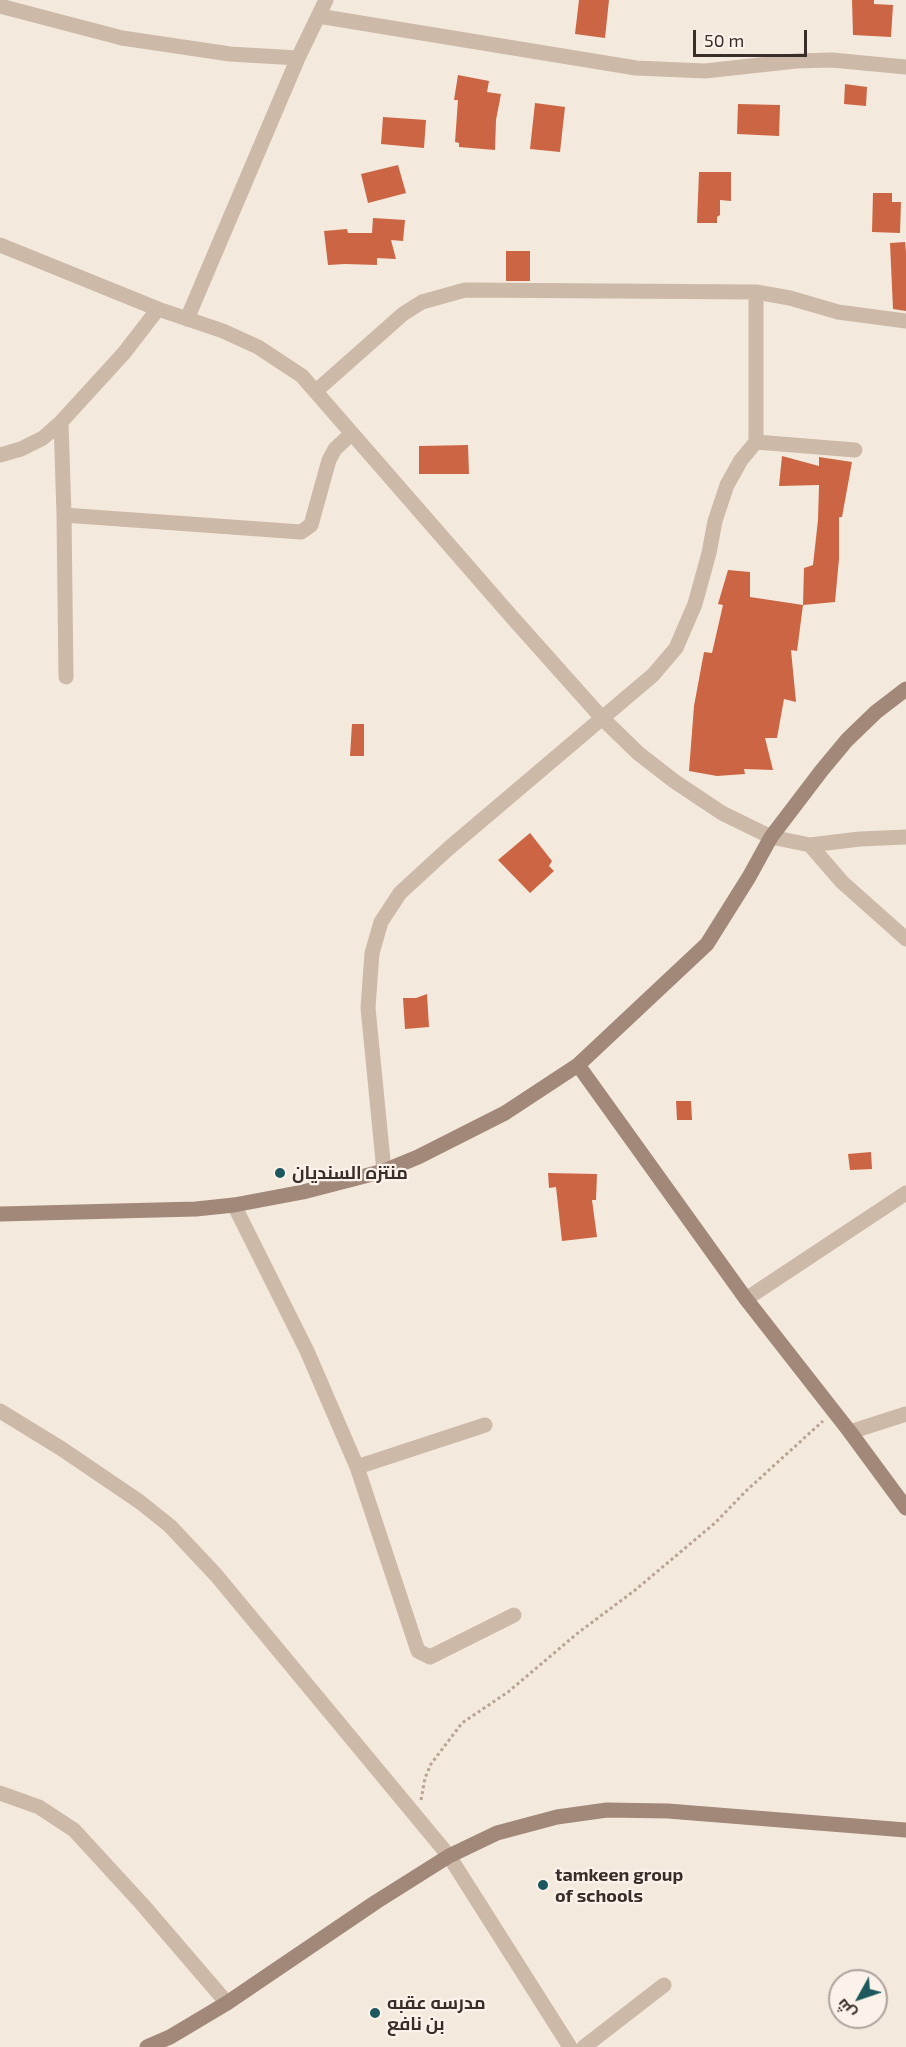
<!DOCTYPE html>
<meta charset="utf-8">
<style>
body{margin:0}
#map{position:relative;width:906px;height:2047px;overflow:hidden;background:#f4e9dd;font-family:"Exo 2",Cairo,sans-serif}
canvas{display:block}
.north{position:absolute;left:828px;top:1969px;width:60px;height:60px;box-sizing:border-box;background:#fbf3ea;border:2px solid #ada49d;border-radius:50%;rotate:230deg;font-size:16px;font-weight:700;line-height:24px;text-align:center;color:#392e29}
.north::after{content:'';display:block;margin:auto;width:21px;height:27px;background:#1c585d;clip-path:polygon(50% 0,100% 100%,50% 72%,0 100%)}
.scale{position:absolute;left:693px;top:30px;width:114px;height:27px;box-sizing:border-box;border:3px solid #392e29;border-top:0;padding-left:8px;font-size:18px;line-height:21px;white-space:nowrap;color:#392e29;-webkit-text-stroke:4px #fbf3ea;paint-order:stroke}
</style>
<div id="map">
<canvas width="906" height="2047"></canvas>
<div class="north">ش</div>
<div class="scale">50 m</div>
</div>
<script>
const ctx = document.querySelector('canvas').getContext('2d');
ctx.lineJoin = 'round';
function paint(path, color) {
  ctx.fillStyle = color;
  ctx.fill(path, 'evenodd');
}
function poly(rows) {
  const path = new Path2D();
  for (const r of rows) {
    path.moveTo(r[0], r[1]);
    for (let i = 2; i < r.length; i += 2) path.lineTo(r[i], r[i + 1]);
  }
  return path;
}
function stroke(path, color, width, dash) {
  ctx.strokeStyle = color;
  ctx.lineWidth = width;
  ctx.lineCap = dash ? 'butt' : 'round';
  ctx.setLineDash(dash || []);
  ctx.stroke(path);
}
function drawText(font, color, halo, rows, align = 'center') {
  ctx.font = font + ' "Exo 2",Cairo,sans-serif';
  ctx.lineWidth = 4.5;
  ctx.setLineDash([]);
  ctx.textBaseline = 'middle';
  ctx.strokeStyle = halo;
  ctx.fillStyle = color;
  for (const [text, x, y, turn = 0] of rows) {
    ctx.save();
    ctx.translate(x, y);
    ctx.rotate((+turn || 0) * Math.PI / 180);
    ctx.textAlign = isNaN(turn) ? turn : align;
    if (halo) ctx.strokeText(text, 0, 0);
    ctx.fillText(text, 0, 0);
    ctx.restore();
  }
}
paint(poly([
 [579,0,609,0,605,38,575,34],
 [852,0,874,0,874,4,893,5,891,37,853,35],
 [458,75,489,81,487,92,501,94,496,120,495,150,459,147,459,143,455,142,458,100,454,100],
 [845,84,867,87,866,106,844,104],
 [535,103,565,107,560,152,530,149],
 [738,104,780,105,779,136,737,134],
 [383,117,426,120,424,148,381,144],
 [398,165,406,193,368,203,361,174],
 [699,172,731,172,731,201,720,200,720,215,717,217,717,223,697,223],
 [873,193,892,193,892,202,901,202,900,233,872,232],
 [373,218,405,220,403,241,391,240,396,259,377,258,377,265,345,264,328,265,324,231,347,229,348,233,372,233],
 [905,242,906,252,906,311,893,309,890,243],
 [506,251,530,251,530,281,506,281],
 [468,445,469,474,419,474,419,446],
 [782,456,819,466,819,457,852,462,842,517,839,517,839,559,835,602,803,605,804,568,813,565,818,520,819,485,779,486],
 [728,570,750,572,750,597,803,605,797,651,791,650,796,702,784,699,777,738,765,738,773,770,744,769,745,774,717,776,689,771,694,706,704,652,712,653,723,605,718,604],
 [352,724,364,724,364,756,350,756],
 [530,833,552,861,549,866,554,871,530,893,498,860],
 [427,994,429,1027,405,1029,403,998,416,998],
 [676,1101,691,1101,692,1120,677,1120],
 [871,1152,872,1169,850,1170,848,1154],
 [548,1173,597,1174,596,1200,592,1200,597,1237,562,1241,556,1187,549,1188]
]), '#cc6543');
stroke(poly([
 [421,1800,425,1778,431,1764,462,1723,508,1692,579,1632,634,1591,715,1523,747,1490,823,1421]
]), '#b9a392', 3, [3, 3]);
stroke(poly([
 [0,6,122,38,230,54,298,58],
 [318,16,636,68,705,71,796,61,832,60,906,67],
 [0,245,158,309,223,331,258,347,302,376,511,616,602,718,638,753,674,781,722,813,771,837,810,845,842,882,906,939],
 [756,292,756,442],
 [187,319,298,58,326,0],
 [316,391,403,314,422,302,465,290,756,292,790,298,838,312,906,321],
 [61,422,64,515,301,532,311,525,329,460,335,449,351,434],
 [0,455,21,449,43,438,61,422,124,353,158,309],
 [64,515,66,677],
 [810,845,860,839,906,837],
 [384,1171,368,1008,372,953,381,922,400,893,449,848,653,675,676,648,695,604,709,553,715,521,727,485,741,460,756,442,855,450],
 [234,1205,307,1351,357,1467,418,1651,430,1657,514,1615],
 [746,1299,906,1193],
 [0,1411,62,1449,140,1502,170,1526,216,1575,449,1856,570,2047],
 [850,1432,906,1414],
 [357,1467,485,1425],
 [0,1793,39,1807,74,1830,142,1904,227,2003],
 [584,2047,664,1985]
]), '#cdb9a8', 15);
stroke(poly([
 [578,1065,746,1299,850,1432,906,1508],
 [0,1214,196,1209,234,1205,303,1192,384,1171,418,1157,505,1113,578,1065,707,944,749,877,771,837,822,770,847,740,876,712,906,689],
 [147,2047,170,2037,227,2003,376,1902,449,1856,497,1833,557,1817,607,1810,668,1811,906,1830]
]), '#a18879', 15);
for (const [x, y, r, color] of [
 [280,1173,6,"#1c585d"],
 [543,1885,6,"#1c585d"],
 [375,2013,6,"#1c585d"]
]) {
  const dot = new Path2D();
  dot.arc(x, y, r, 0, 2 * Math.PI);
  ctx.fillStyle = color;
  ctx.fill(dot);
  stroke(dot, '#fbf3ea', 2);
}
drawText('bold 18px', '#392e29', '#fbf3ea', [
 ["منتزه السنديان",292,1173],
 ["tamkeen group",555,1875],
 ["of schools",555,1896],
 ["مدرسه عقبه",387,2003],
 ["بن نافع",387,2024]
], 'left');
</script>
